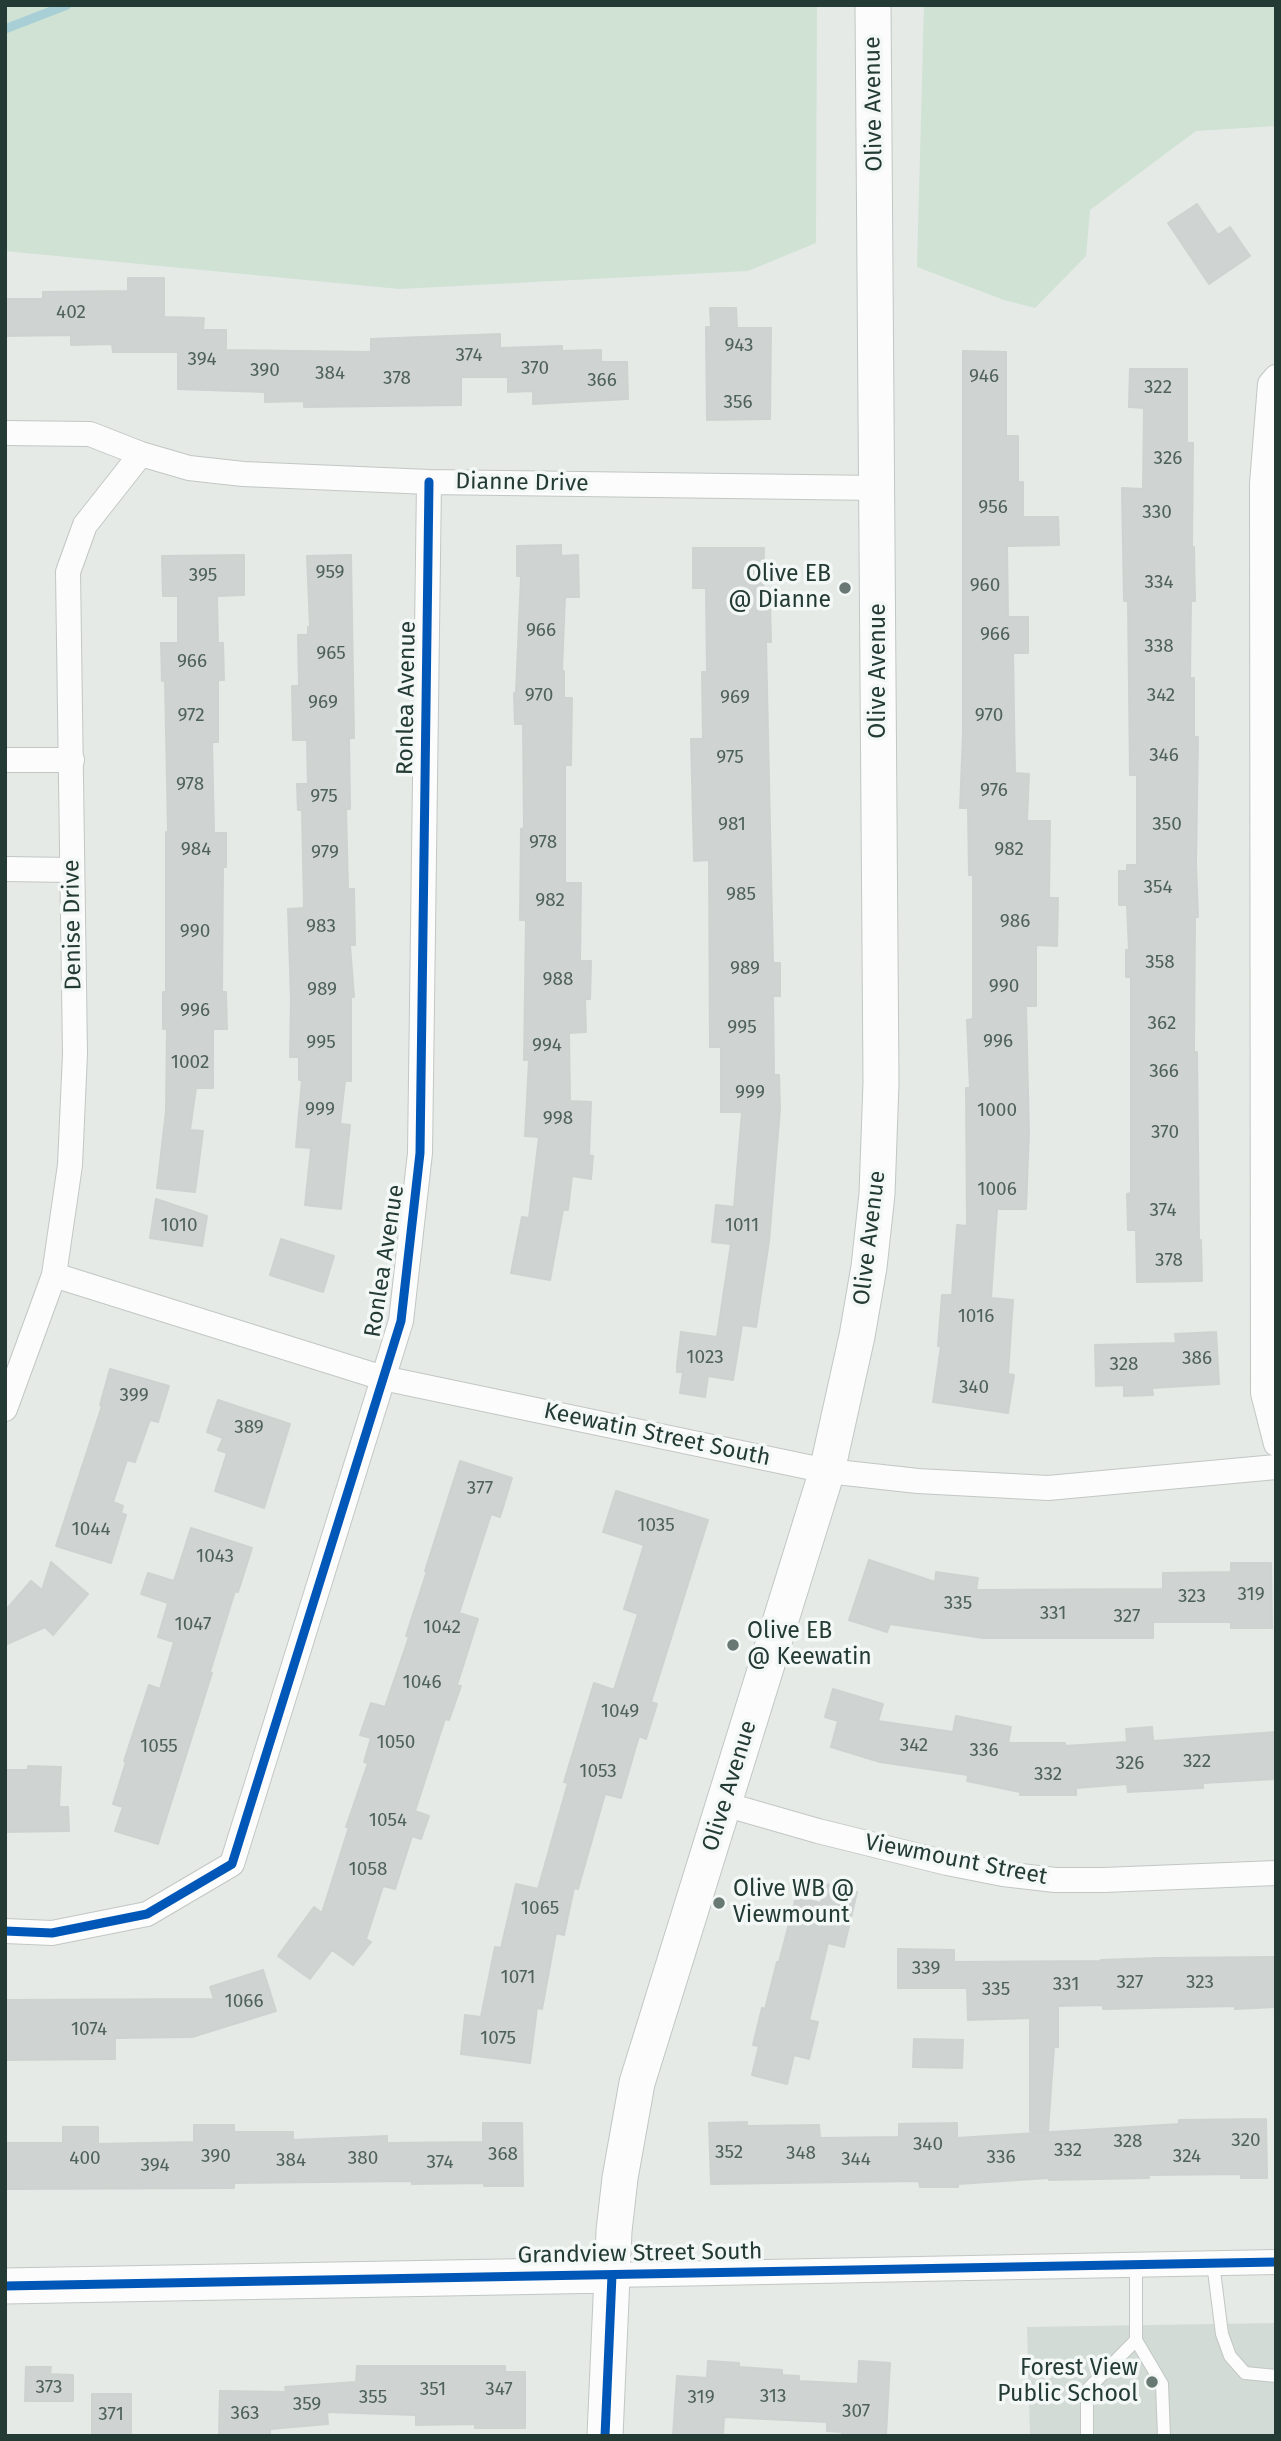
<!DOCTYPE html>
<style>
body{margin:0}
#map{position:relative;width:1281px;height:2441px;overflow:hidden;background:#e5eae7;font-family:"Fira Sans",sans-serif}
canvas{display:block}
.frame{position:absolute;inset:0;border:7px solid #243b35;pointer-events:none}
</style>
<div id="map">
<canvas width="1281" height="2441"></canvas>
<div class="frame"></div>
</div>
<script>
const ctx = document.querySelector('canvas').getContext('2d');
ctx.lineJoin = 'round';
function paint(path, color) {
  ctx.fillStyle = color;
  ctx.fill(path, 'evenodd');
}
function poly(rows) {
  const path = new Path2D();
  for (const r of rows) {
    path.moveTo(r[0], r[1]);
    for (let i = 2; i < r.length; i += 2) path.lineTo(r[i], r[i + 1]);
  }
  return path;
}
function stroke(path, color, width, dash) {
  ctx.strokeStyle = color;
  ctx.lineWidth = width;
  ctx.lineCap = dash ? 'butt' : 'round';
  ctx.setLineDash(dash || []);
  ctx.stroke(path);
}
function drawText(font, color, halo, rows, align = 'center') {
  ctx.font = font + ' "Fira Sans",sans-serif';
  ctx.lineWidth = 7;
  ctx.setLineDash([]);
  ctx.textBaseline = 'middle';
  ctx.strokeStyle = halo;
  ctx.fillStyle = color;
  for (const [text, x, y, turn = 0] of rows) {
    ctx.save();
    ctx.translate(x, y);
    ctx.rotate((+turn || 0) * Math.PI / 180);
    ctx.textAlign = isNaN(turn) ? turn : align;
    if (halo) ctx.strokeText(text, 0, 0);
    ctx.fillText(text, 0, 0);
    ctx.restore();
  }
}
paint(poly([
 [1276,2323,1276,2436,1030,2436,1027,2327]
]), '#d3dbd7');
paint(poly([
 [5,5,817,5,816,243,748,271,399,289,5,251],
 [924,5,1276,5,1276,126,1196,131,1090,210,1086,256,1035,308,1004,300,917,267]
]), '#cfe2d4');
stroke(poly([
 [5,29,67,5]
]), '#a8cfd5', 9);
const building = poly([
 [1197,204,1218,235,1230,227,1250,256,1209,284,1168,223,1197,204],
 [128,278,164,278,164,317,204,318,203,330,226,330,226,350,371,352,371,339,500,334,500,348,562,346,562,351,601,350,601,362,627,362,628,399,533,404,533,391,508,392,508,377,461,377,461,405,304,407,304,401,265,402,265,392,178,389,178,352,113,352,112,344,71,345,71,335,5,336,5,299,43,299,43,292,128,291,128,278],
 [710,308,736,308,737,328,771,328,770,419,707,420,706,327,711,327,710,308],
 [963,351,1006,352,1006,436,1018,436,1018,482,1023,482,1023,517,1058,517,1059,545,1007,546,1008,617,1028,617,1028,653,1013,653,1015,773,1029,774,1027,821,1050,821,1049,898,1058,898,1057,946,1036,945,1036,1006,1026,1006,1029,1133,1026,1209,997,1209,991,1298,1013,1300,1008,1374,1014,1375,1008,1413,933,1402,941,1346,938,1346,942,1295,952,1295,957,1225,967,1226,966,1088,970,1088,967,1020,973,1019,973,875,969,875,968,808,960,808,963,734,963,351],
 [1130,369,1187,369,1187,443,1193,443,1192,547,1194,547,1195,601,1191,601,1190,678,1194,678,1194,737,1198,737,1196,864,1198,917,1195,917,1194,1052,1197,1052,1199,1240,1201,1240,1202,1281,1137,1282,1136,1230,1128,1230,1127,1194,1131,1193,1131,977,1126,977,1126,950,1129,950,1127,905,1119,905,1119,871,1127,871,1127,865,1137,865,1137,775,1130,775,1128,601,1124,601,1122,488,1143,489,1144,408,1129,407,1130,369],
 [561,545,561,556,578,555,579,597,565,597,562,671,564,671,564,698,572,698,571,765,565,765,565,883,581,883,580,961,591,961,590,999,585,999,586,1032,569,1033,570,1101,591,1102,589,1155,593,1156,591,1179,572,1176,568,1210,563,1210,550,1280,511,1273,522,1217,529,1218,539,1137,525,1136,529,1060,524,1060,526,920,520,920,521,829,524,828,523,724,515,724,514,693,516,693,521,576,517,576,517,546,561,545],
 [693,548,764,548,763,604,770,604,771,642,766,642,773,963,780,963,780,996,773,996,774,1075,779,1075,780,1109,769,1241,756,1327,742,1325,733,1380,708,1376,705,1397,680,1393,683,1372,677,1372,677,1365,681,1332,717,1337,731,1244,712,1242,716,1205,734,1207,742,1112,721,1112,721,1047,710,1047,709,860,694,861,691,739,703,739,702,672,707,672,706,588,693,588,693,548],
 [244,555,244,595,217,596,218,643,223,643,224,680,218,680,218,742,212,742,214,833,226,833,226,867,223,867,222,992,226,992,227,1029,213,1029,213,1088,196,1088,190,1130,203,1131,195,1192,157,1188,166,1111,167,1029,163,1029,163,992,166,992,166,832,168,832,165,681,162,681,161,643,178,643,178,596,163,596,162,556,244,555],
 [351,555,354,738,349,738,350,809,346,809,348,889,354,889,355,945,350,945,354,997,351,997,351,1081,345,1081,340,1124,350,1125,341,1209,305,1205,311,1148,296,1147,302,1080,299,1080,299,1057,290,1057,291,1000,288,909,304,908,302,810,298,810,297,784,308,784,307,740,293,740,292,686,299,686,298,635,308,635,308,627,310,627,307,556,351,555],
 [156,1199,207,1216,202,1246,150,1238,156,1199],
 [281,1239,334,1256,323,1292,270,1275,281,1239],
 [1216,1332,1219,1384,1152,1388,1153,1395,1124,1396,1124,1385,1096,1386,1095,1345,1176,1343,1175,1334,1216,1332],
 [110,1369,169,1386,158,1422,150,1420,135,1462,127,1460,113,1502,123,1506,121,1513,126,1515,111,1563,56,1546,102,1406,100,1405,110,1369],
 [218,1400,290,1424,264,1508,215,1491,227,1453,218,1450,223,1438,207,1432,218,1400],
 [460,1461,512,1478,500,1517,491,1514,459,1613,478,1619,457,1685,461,1686,449,1720,445,1719,415,1811,429,1816,421,1839,412,1836,395,1889,383,1886,366,1939,371,1942,353,1965,332,1950,310,1979,278,1956,314,1907,322,1913,349,1827,346,1827,368,1763,364,1762,371,1738,360,1735,371,1703,385,1707,409,1637,406,1636,427,1571,425,1571,460,1461],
 [616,1491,708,1520,651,1702,657,1704,646,1739,639,1736,621,1798,605,1794,578,1889,574,1888,564,1935,556,1933,542,2009,537,2008,530,2063,461,2054,465,2015,481,2017,495,1947,501,1948,516,1884,538,1889,568,1783,564,1782,594,1683,614,1690,638,1614,624,1609,644,1545,603,1532,616,1491],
 [191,1528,252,1548,238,1592,235,1591,210,1672,212,1673,158,1844,115,1831,123,1807,113,1804,126,1762,124,1761,149,1685,160,1689,174,1642,158,1637,168,1603,141,1594,148,1573,174,1581,191,1528],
 [869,1560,935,1582,936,1572,978,1578,976,1590,1163,1589,1163,1573,1231,1572,1231,1563,1271,1563,1272,1628,1231,1628,1231,1622,1153,1622,1153,1638,983,1638,890,1624,887,1632,849,1620,869,1560],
 [51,1562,88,1594,53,1635,45,1627,5,1645,5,1611,31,1581,42,1590,51,1562],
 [833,1689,883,1704,878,1721,953,1732,956,1716,1011,1727,1008,1743,1065,1743,1065,1746,1127,1742,1126,1729,1152,1727,1153,1741,1276,1732,1276,1779,1203,1783,1203,1788,1128,1792,1127,1784,1076,1788,1076,1795,1020,1795,1020,1792,967,1781,968,1775,880,1762,831,1747,838,1721,825,1717,833,1689],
 [28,1766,61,1767,59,1807,68,1807,69,1831,5,1832,5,1770,28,1770,28,1766],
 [826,1884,857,1892,844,1947,828,1943,809,2020,818,2022,809,2059,794,2055,787,2084,752,2075,759,2046,753,2045,762,2008,765,2009,777,1962,779,1962,796,1897,821,1903,826,1884],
 [898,1949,954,1950,954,1962,1101,1961,1101,1960,1158,1958,1276,1957,1276,2007,1235,2009,1235,2006,1103,2009,1103,2005,1058,2006,1058,2047,1054,2047,1048,2132,1030,2131,1030,2018,968,2020,967,1988,898,1988,898,1949],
 [263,1970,276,2011,192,2037,115,2038,115,2059,6,2060,6,2000,214,1999,210,1987,263,1970],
 [914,2039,963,2040,962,2068,913,2067,914,2039],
 [1266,2119,1267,2178,1241,2178,1241,2174,1149,2175,1149,2178,1049,2180,1049,2178,958,2184,958,2187,920,2187,919,2181,711,2184,709,2123,747,2122,747,2126,819,2125,820,2138,899,2137,899,2124,957,2123,957,2138,1179,2124,1179,2120,1266,2119],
 [483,2123,522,2123,523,2186,484,2186,484,2183,412,2184,412,2181,234,2183,234,2188,5,2189,5,2143,63,2143,63,2127,98,2127,98,2144,194,2142,194,2125,234,2125,234,2132,293,2132,293,2140,387,2136,387,2143,483,2142,483,2123],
 [708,2361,739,2363,739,2367,782,2370,782,2375,799,2376,799,2381,858,2384,859,2361,890,2363,886,2436,842,2436,842,2432,827,2431,827,2422,724,2417,723,2436,673,2436,677,2376,707,2378,708,2361],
 [357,2366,505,2366,505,2372,525,2372,525,2428,475,2428,475,2424,416,2425,416,2415,327,2412,328,2424,270,2429,270,2436,219,2436,220,2391,286,2392,285,2387,356,2382,357,2366],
 [26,2367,51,2367,50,2374,73,2375,73,2401,25,2401,26,2367],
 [92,2394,131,2394,131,2436,92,2436,92,2394]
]);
paint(building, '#cfd3d1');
stroke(building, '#cdd3d0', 2);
const lane = poly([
 [1213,2263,1222,2334,1230,2356,1245,2373,1276,2376],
 [1136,2264,1136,2340,1162,2384,1164,2436],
 [1087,2436,1087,2390,1136,2340]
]);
const street = poly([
 [1276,377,1270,384,1262,484,1263,1393,1276,1444],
 [5,433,90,434,141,454,189,468,243,474,429,482,878,488],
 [5,760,72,760],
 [5,869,71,870],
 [54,1275,383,1378,827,1471,918,1481,1048,1488,1276,1467],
 [5,1409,54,1275,70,1165,75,1054,68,572,85,525,141,454],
 [724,1804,818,1831,947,1863,1003,1874,1055,1880,1104,1880,1276,1873],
 [5,1931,52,1933,147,1914,232,1864,401,1321,420,1153,429,482],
 [612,2275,1276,2262]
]);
const secondary = poly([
 [5,2286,612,2275],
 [605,2436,614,2231,620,2178,637,2083,827,1471,857,1336,869,1267,877,1194,881,1083,873,5]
]);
stroke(lane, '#c2c7c4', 14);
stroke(street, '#c2c7c4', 26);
stroke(secondary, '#c0c7c4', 37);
stroke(lane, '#fbfcfb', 12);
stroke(street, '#fbfcfb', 24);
stroke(secondary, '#fbfcfb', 35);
stroke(poly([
 [5,1931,52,1933,147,1914,232,1864,401,1321,420,1153,429,482],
 [5,2286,1276,2262],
 [605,2436,612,2275]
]), '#0057b8', 9);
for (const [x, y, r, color] of [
 [845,588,7,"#687873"],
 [733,1645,7,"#687873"],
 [719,1903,7,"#687873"],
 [1152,2382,7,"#687873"]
]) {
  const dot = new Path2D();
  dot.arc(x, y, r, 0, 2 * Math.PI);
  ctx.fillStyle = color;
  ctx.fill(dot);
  stroke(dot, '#f3f8f6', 2.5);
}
drawText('19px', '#4f615c', null, [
 ["402",71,313],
 ["943",739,346],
 ["374",469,356],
 ["394",202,360],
 ["370",535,369],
 ["390",265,371],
 ["384",330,374],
 ["946",984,377],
 ["378",397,379],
 ["366",602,381],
 ["322",1158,388],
 ["356",738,403],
 ["326",1168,459],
 ["956",993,508],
 ["330",1157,513],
 ["959",330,573],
 ["395",203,576],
 ["334",1159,583],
 ["960",985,586],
 ["966",541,631],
 ["966",995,635],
 ["338",1159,647],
 ["965",331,654],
 ["966",192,662],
 ["970",539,696],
 ["342",1161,696],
 ["969",735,698],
 ["969",323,703],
 ["972",191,716],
 ["970",989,716],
 ["346",1164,756],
 ["975",730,758],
 ["978",190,785],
 ["976",994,791],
 ["975",324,797],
 ["981",732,825],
 ["350",1167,825],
 ["978",543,843],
 ["984",196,850],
 ["982",1009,850],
 ["979",325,853],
 ["354",1158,888],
 ["985",741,895],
 ["982",550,901],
 ["986",1015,922],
 ["983",321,927],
 ["990",195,932],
 ["358",1160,963],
 ["989",745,969],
 ["988",558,980],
 ["990",1004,987],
 ["989",322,990],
 ["996",195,1011],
 ["362",1162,1024],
 ["995",742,1028],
 ["996",998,1042],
 ["995",321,1043],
 ["994",547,1046],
 ["1002",190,1063],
 ["366",1164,1072],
 ["999",750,1093],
 ["999",320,1110],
 ["1000",997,1111],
 ["998",558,1119],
 ["370",1165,1133],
 ["1006",997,1190],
 ["374",1163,1211],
 ["1010",179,1226],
 ["1011",742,1226],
 ["378",1169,1261],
 ["1016",976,1317],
 ["1023",705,1358],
 ["386",1197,1359],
 ["328",1124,1365],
 ["340",974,1388],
 ["399",134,1396],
 ["389",249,1428],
 ["377",480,1489],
 ["1035",656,1526],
 ["1044",91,1530],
 ["1043",215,1557],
 ["319",1251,1595],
 ["323",1192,1597],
 ["335",958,1604],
 ["331",1053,1614],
 ["327",1127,1617],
 ["1047",193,1625],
 ["1042",442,1628],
 ["1046",422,1683],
 ["1049",620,1712],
 ["1050",396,1743],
 ["342",914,1746],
 ["1055",159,1747],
 ["336",984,1751],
 ["322",1197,1762],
 ["326",1130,1764],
 ["1053",598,1772],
 ["332",1048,1775],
 ["1054",388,1821],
 ["1058",368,1870],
 ["1065",540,1909],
 ["339",926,1969],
 ["1071",518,1978],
 ["327",1130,1983],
 ["323",1200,1983],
 ["331",1066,1985],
 ["335",996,1990],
 ["1066",244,2002],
 ["1074",89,2030],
 ["1075",498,2039],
 ["320",1246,2141],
 ["328",1128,2142],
 ["340",928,2145],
 ["332",1068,2151],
 ["352",729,2153],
 ["348",801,2154],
 ["368",503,2155],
 ["390",216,2157],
 ["324",1187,2157],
 ["336",1001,2158],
 ["400",85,2159],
 ["380",363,2159],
 ["344",856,2160],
 ["384",291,2161],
 ["374",440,2163],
 ["394",155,2166],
 ["373",49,2388],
 ["351",433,2390],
 ["347",499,2390],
 ["313",773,2397],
 ["355",373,2398],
 ["319",701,2398],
 ["359",307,2405],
 ["307",856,2412],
 ["363",245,2414],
 ["371",111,2415]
]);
drawText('23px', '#243b35', '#f3f8f6', [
 ["Olive Avenue",874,104,-91],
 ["Dianne Drive",522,483,1],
 ["Olive Avenue",879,671,-90],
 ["Ronlea Avenue",407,698,-89],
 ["Denise Drive",73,925,-91],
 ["Olive Avenue",870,1238,-83],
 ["Ronlea Avenue",385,1261,-81],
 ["Keewatin Street South",657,1435,12],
 ["Olive Avenue",730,1786,-73],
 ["Viewmount Street",956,1860,11],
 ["Grandview Street South",640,2254,-1]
]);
drawText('23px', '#243b35', '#f3f8f6', [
 ["Olive EB",831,575],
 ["@ Dianne",831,601],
 ["Olive EB",747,1632,"left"],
 ["@ Keewatin",747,1658,"left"],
 ["Olive WB @",733,1890,"left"],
 ["Viewmount",733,1916,"left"],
 ["Forest View",1138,2369],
 ["Public School",1138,2395]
], 'right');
</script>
